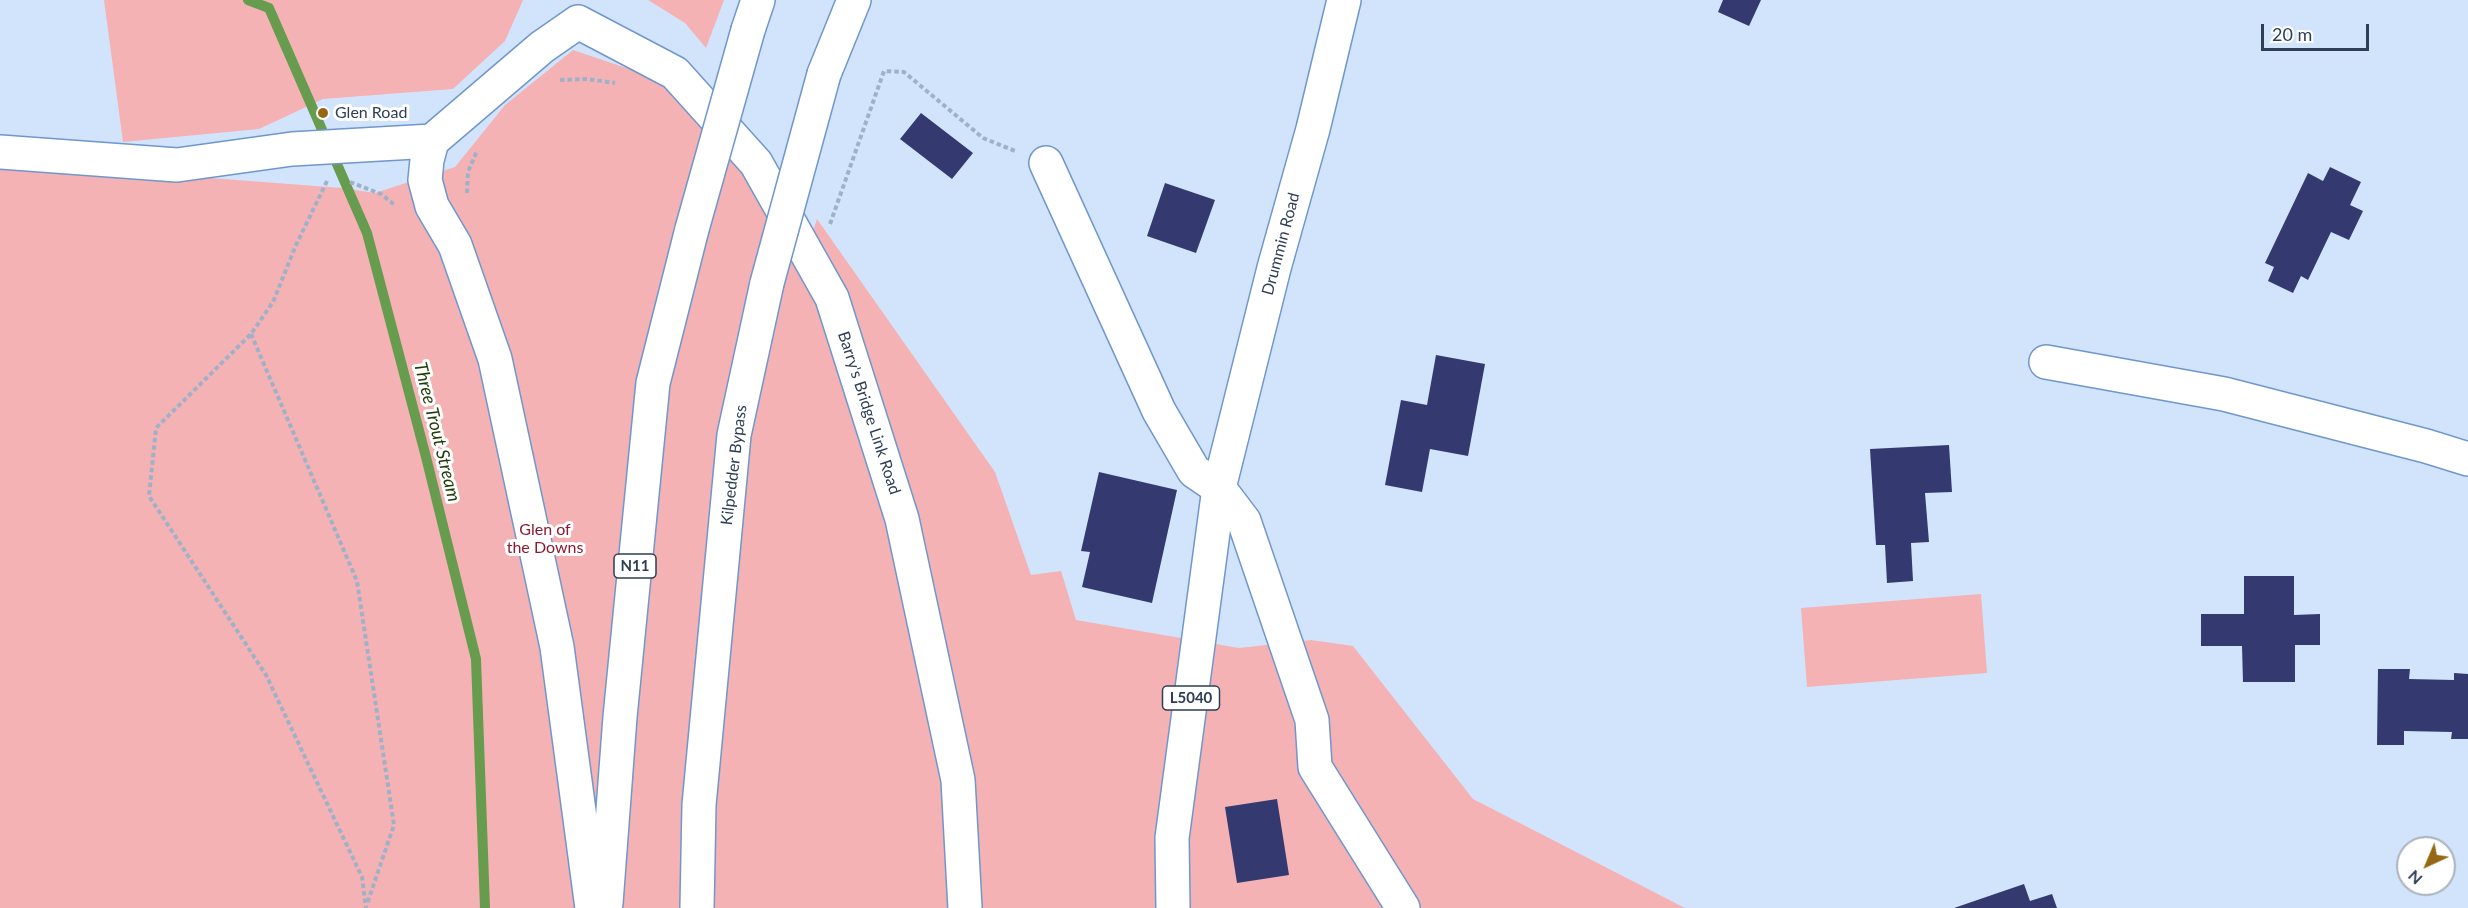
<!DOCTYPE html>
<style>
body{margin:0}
#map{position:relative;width:2468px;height:908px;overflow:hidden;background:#d2e4fb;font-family:Lato,sans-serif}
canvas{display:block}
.north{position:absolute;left:2396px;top:836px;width:60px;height:60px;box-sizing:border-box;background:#fff;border:2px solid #abb2bb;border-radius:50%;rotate:224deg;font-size:16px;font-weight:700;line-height:24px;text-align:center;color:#2d3e55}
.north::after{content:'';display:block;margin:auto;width:21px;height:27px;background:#956815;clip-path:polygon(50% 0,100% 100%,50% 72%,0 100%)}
.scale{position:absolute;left:2261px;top:24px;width:108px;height:27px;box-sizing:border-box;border:3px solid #2d3e55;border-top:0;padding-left:8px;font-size:18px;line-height:21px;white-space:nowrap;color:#2d3e55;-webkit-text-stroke:4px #fff;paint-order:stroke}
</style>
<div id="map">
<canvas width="2468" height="908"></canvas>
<div class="north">N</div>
<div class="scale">20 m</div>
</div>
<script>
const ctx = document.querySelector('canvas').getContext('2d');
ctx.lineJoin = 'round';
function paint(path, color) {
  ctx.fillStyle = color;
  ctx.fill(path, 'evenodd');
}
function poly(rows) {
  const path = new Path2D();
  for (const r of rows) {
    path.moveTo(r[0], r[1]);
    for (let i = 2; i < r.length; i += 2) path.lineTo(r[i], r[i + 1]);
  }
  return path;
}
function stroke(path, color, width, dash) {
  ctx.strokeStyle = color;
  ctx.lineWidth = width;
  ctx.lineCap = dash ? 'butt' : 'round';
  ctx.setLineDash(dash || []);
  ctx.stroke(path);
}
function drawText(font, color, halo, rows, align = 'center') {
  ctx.font = font + ' Lato,sans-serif';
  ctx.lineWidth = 6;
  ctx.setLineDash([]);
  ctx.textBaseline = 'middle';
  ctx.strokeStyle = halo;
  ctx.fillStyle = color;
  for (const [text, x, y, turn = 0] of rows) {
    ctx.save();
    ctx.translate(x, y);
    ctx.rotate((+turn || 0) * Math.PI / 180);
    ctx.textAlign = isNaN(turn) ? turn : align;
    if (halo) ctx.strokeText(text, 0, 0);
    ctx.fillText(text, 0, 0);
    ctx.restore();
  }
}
paint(poly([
 [104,0,523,0,505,41,453,89,323,99,259,129,123,142],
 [648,0,724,0,706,48,685,23],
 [573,50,668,82,810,241,817,219,995,472,1031,575,1061,571,1076,620,1239,648,1311,640,1353,646,1473,799,1685,908,0,908,0,162,342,188,375,193,455,167,505,105],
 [1981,594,1987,673,1807,687,1801,608]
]), '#f4b2b4');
stroke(poly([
 [248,0,269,8,367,233,426,457,476,659,485,908]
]), '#679b4e', 10);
paint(poly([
 [1723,0,1761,0,1749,26,1718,12],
 [921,113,973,153,952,179,900,139],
 [2330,167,2361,182,2350,205,2363,211,2349,240,2331,232,2308,280,2301,276,2293,293,2268,281,2274,267,2265,263,2308,173,2323,181],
 [1165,183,1215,200,1196,253,1147,236],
 [1436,355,1485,364,1468,456,1430,449,1422,492,1385,485,1401,400,1427,405],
 [1949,445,1952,492,1925,493,1929,542,1911,543,1913,581,1887,583,1885,545,1876,545,1870,449],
 [1099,472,1177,490,1152,603,1082,587,1090,552,1081,551],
 [2244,576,2294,576,2294,615,2320,614,2320,645,2295,645,2295,682,2243,682,2242,646,2201,646,2201,614,2244,614],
 [2378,669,2410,669,2409,679,2454,680,2454,673,2468,674,2468,739,2451,739,2452,732,2404,731,2404,745,2377,745],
 [1277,799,1289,875,1237,883,1225,807],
 [2024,884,2030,901,2052,894,2057,908,1954,908]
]), '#343a70');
const minor = poly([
 [1046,163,1159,411,1194,471,1219,488,1244,521,1312,720,1315,767,1403,908],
 [2046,362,2224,394,2426,446,2468,459],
 [1219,488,1274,268,1313,129,1344,0]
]);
const major = poly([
 [578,22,675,73,756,163,832,298,902,519,958,780,965,908],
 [0,152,177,165,292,149,432,141,542,47,578,22]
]);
const highway = poly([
 [748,30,758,0],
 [824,74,854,0],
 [432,141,427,160,425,180,432,206,455,245,495,359,557,647,592,908],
 [606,903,620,717,653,383,692,229],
 [697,908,699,805,734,435,767,283],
 [1173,908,1172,838,1219,488]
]);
stroke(minor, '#6f97cd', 36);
stroke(major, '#6f97cd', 36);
stroke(highway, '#6f97cd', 36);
stroke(poly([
 [560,80,587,79,615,83],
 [327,181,296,245,273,302,251,334,156,428,149,496,266,675,362,877,366,908],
 [350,182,381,194,396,206],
 [467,193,468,172,477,151],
 [830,224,884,71,904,72,983,138,1015,151],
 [251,334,357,581,394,825,367,904]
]), '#9fb1c8', 4, [4.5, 3]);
stroke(minor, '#fff', 33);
stroke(major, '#fff', 33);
stroke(highway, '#fff', 33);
const highwayBridge = poly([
 [692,229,748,30],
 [767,283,824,74]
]);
stroke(highwayBridge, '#6f97cd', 36, []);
stroke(highwayBridge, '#fff', 33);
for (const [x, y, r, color] of [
 [323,113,6,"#956815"]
]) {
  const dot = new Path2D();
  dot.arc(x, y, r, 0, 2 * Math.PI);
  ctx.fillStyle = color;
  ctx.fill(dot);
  stroke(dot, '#fff', 2);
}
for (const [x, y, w] of [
 [635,566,42],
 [1191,698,57]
]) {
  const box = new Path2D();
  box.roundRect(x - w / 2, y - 12, w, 24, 4.5);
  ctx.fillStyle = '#fff';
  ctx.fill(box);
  stroke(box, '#2d3e55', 1.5);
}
drawText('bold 15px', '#2d3e55', null, [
 ["N11",635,566],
 ["L5040",1191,698]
]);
drawText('16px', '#2d3e55', '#fff', [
 ["Glen Road",335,113]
], 'left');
drawText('16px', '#2d3e55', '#fff', [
 ["Drummin Road",1281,244,-75],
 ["Barry's Bridge Link Road",869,413,72],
 ["Kilpedder Bypass",734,465,-83]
]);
drawText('16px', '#8e1a31', '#fff', [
 ["Glen of",545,530],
 ["the Downs",545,548]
]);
drawText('italic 18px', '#1c3e06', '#fff', [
 ["Three Trout Stream",437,432,76]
]);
</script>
